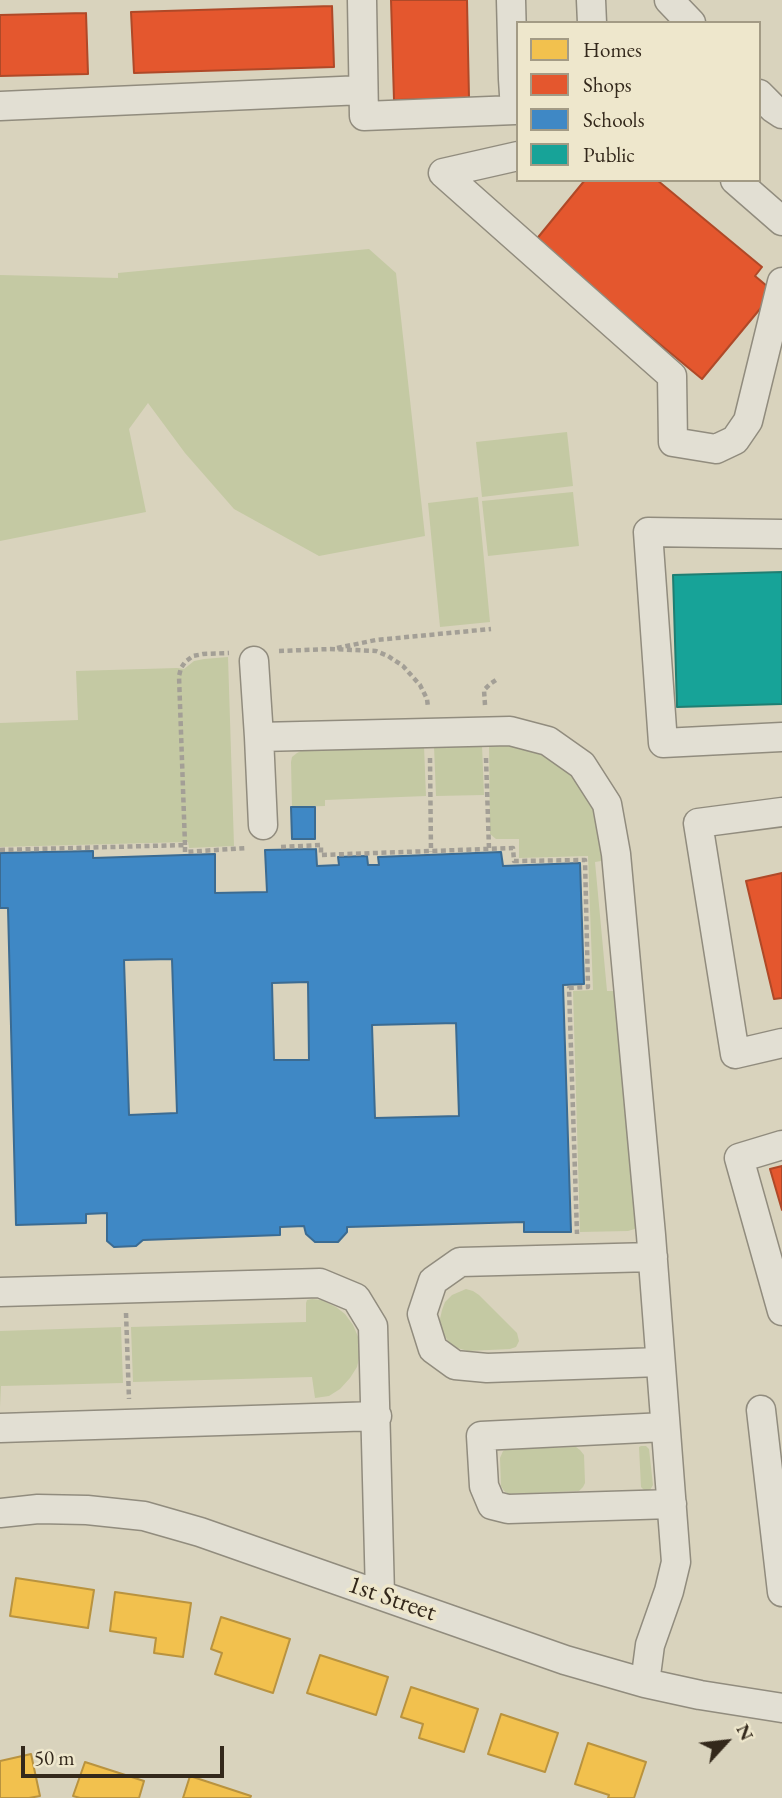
<!DOCTYPE html>
<style>
body{margin:0}
#map{position:relative;width:782px;height:1798px;overflow:hidden;background:#d9d3bd;font-family:"EB Garamond",serif}
canvas{display:block}
.legend{position:absolute;left:516px;top:21px;width:245px;height:161px;box-sizing:border-box;background:#eee7cc;border:2px solid #a39b85;margin:0;padding:9px 12px;list-style:none;font-size:21px;color:#33281b}
.legend li{display:flex;align-items:center;gap:14px;height:35px}
.legend b{width:35px;border:2px solid #a39b85}
.north{position:absolute;left:691px;top:1707px;width:70px;height:70px;-webkit-text-stroke:5px #eee7cc;paint-order:stroke;rotate:63deg;font-size:19px;font-weight:700;line-height:28px;text-align:center;color:#33281b}
.north::after{content:'';display:block;margin:auto;width:24px;height:32px;background:#33281b;clip-path:polygon(50% 0,100% 100%,50% 72%,0 100%)}
.scale{position:absolute;left:21px;top:1746px;width:203px;height:32px;box-sizing:border-box;border:4px solid #33281b;border-top:0;padding-left:9px;font-size:21px;line-height:24px;white-space:nowrap;color:#33281b;-webkit-text-stroke:5px #eee7cc;paint-order:stroke}
</style>
<div id="map">
<canvas width="782" height="1798"></canvas>
<ul class="legend">
<li><b style="height:19px;background:#f2c14e"></b>Homes</li>
<li><b style="height:19px;background:#e4572e"></b>Shops</li>
<li><b style="height:19px;background:#3f88c5"></b>Schools</li>
<li><b style="height:19px;background:#17a398"></b>Public</li>
</ul>
<div class="north">N</div>
<div class="scale">50 m</div>
</div>
<script>
const ctx = document.querySelector('canvas').getContext('2d');
ctx.lineJoin = 'round';
function paint(path, color) {
  ctx.fillStyle = color;
  ctx.fill(path, 'evenodd');
}
function poly(rows) {
  const path = new Path2D();
  for (const r of rows) {
    path.moveTo(r[0], r[1]);
    for (let i = 2; i < r.length; i += 2) path.lineTo(r[i], r[i + 1]);
  }
  return path;
}
function stroke(path, color, width, dash) {
  ctx.strokeStyle = color;
  ctx.lineWidth = width;
  ctx.lineCap = dash ? 'butt' : 'round';
  ctx.setLineDash(dash || []);
  ctx.stroke(path);
}
function drawText(font, color, halo, rows, align = 'center') {
  ctx.font = font + ' "EB Garamond",serif';
  ctx.lineWidth = 7;
  ctx.setLineDash([]);
  ctx.textBaseline = 'middle';
  ctx.strokeStyle = halo;
  ctx.fillStyle = color;
  for (const [text, x, y, turn = 0] of rows) {
    ctx.save();
    ctx.translate(x, y);
    ctx.rotate((+turn || 0) * Math.PI / 180);
    ctx.textAlign = isNaN(turn) ? turn : align;
    if (halo) ctx.strokeText(text, 0, 0);
    ctx.fillText(text, 0, 0);
    ctx.restore();
  }
}
paint(poly([
 [369,249,396,273,425,536,319,556,234,509,185,453,148,403,129,429,146,512,0,541,0,275,118,278,118,273],
 [567,432,573,486,482,497,476,442],
 [573,492,579,546,488,556,482,501],
 [478,497,490,622,440,627,428,503],
 [228,657,234,846,189,848,188,842,0,847,0,723,78,720,76,671,177,668,184,669,194,661,204,659],
 [489,743,502,743,537,751,555,761,575,778,588,796,597,816,604,855,601,861,595,862,607,991,614,991,616,993,638,1228,628,1231,580,1232,573,991,593,990,588,856,519,858,519,839,496,839,490,834],
 [482,745,484,795,436,796,434,746],
 [424,746,426,796,325,800,325,806,292,807,291,762,292,757,297,753,303,750],
 [466,1289,473,1291,479,1295,517,1333,519,1341,516,1347,510,1349,468,1351,457,1348,449,1342,443,1334,440,1326,440,1319,442,1310,445,1302,452,1295],
 [312,1299,322,1300,336,1307,345,1314,353,1325,359,1339,360,1354,357,1367,350,1378,340,1389,329,1396,315,1398,312,1377,133,1382,131,1327,306,1322,306,1303,307,1300],
 [121,1327,123,1383,1,1386,0,1407,0,1331],
 [641,1446,646,1446,649,1449,653,1485,650,1490,644,1490,641,1487,639,1447],
 [576,1447,580,1450,584,1455,585,1483,583,1487,579,1491,509,1494,504,1491,501,1486,500,1458,503,1451,507,1449]
]), '#c4c9a3');
const homes = poly([
 [16,1578,94,1590,88,1628,10,1616,16,1578],
 [115,1592,191,1603,183,1657,154,1653,156,1638,110,1631,115,1592],
 [221,1617,290,1639,273,1693,215,1674,222,1653,211,1649,221,1617],
 [320,1655,388,1677,376,1715,307,1693,320,1655],
 [411,1687,478,1709,464,1752,419,1738,423,1724,401,1717,411,1687],
 [501,1714,558,1733,545,1772,488,1754,501,1714],
 [588,1743,646,1762,634,1798,608,1798,609,1795,575,1784,588,1743],
 [31,1754,40,1796,29,1798,0,1798,0,1761,31,1754],
 [85,1762,144,1781,139,1798,80,1798,73,1796,85,1762],
 [190,1776,251,1796,250,1798,183,1798,190,1776]
]);
paint(homes, '#f2c14e');
stroke(homes, '#b9933f', 2);
const shops = poly([
 [391,0,467,0,469,98,394,100,391,0],
 [332,6,334,67,134,73,131,12,332,6],
 [86,13,88,74,0,76,0,15,86,13],
 [585,180,657,180,762,267,755,276,774,292,702,379,535,241,585,180],
 [782,873,782,998,774,999,746,881,782,873],
 [782,1166,782,1210,770,1169,782,1166]
]);
paint(shops, '#e4572e');
stroke(shops, '#af4928', 2);
const schools = poly([
 [291,807,315,807,315,839,292,839,291,807],
 [316,849,317,866,339,865,338,857,367,856,368,865,379,865,378,857,501,852,503,866,580,863,584,984,563,985,571,1232,524,1232,524,1222,347,1227,347,1232,338,1242,315,1242,306,1234,304,1226,280,1227,280,1235,143,1240,136,1246,114,1247,107,1241,107,1213,86,1214,86,1223,16,1225,8,908,0,908,0,853,93,851,93,858,215,854,215,893,267,892,265,850,316,849],
 [172,959,177,1113,129,1115,124,960,172,959],
 [308,982,309,1060,274,1060,272,983,308,982],
 [456,1023,459,1116,375,1118,372,1025,456,1023]
]);
paint(schools, '#3f88c5');
stroke(schools, '#3b6b92', 2);
const public = poly([
 [782,572,782,704,677,707,673,575,782,572]
]);
paint(public, '#17a398');
stroke(public, '#1f7e72', 2);
const minor = poly([
 [362,0,364,116,515,110,513,79],
 [511,0,513,79,518,79],
 [591,0,592,23],
 [669,0,691,23],
 [759,94,773,108,782,114],
 [0,106,363,90],
 [518,156,443,173,672,376,673,442,716,449,735,440,748,421,782,282],
 [735,180,782,221],
 [782,534,648,532,663,743,782,737],
 [254,661,259,737],
 [782,812,698,823,735,1054,782,1043],
 [263,825,259,737,510,731,548,741,582,765,607,804,616,854,651,1235,676,1562,669,1591,650,1645,645,1683],
 [782,1145,739,1158,782,1311],
 [653,1257,460,1262,433,1281,422,1314,433,1349,455,1365,487,1368,660,1362],
 [0,1292,320,1283,356,1298,373,1326,380,1595],
 [761,1410,782,1592],
 [665,1427,481,1436,484,1486,492,1505,508,1509,672,1504],
 [0,1428,377,1416],
 [0,1513,38,1509,87,1510,144,1516,200,1532,565,1660,645,1683,700,1695,782,1708]
]);
stroke(minor, '#918c7e', 31);
stroke(poly([
 [337,648,376,640,491,629],
 [279,651,330,649,376,651,388,656,403,666,420,685,427,699,428,707],
 [485,705,484,690,490,684,496,680],
 [430,758,431,852],
 [486,758,489,849],
 [185,845,179,676,181,668,185,662,193,656,203,654,229,653],
 [281,847,321,845,321,855,513,848,514,861,585,860,588,987,569,988,577,1234],
 [0,850,185,845,185,852,247,848],
 [126,1313,129,1399]
]), '#a39f96', 4.5, [5, 3.5]);
stroke(minor, '#e2dfd3', 28);
drawText('26px', '#33281b', '#eee7cc', [
 ["1st Street",392,1599,19]
]);
</script>
